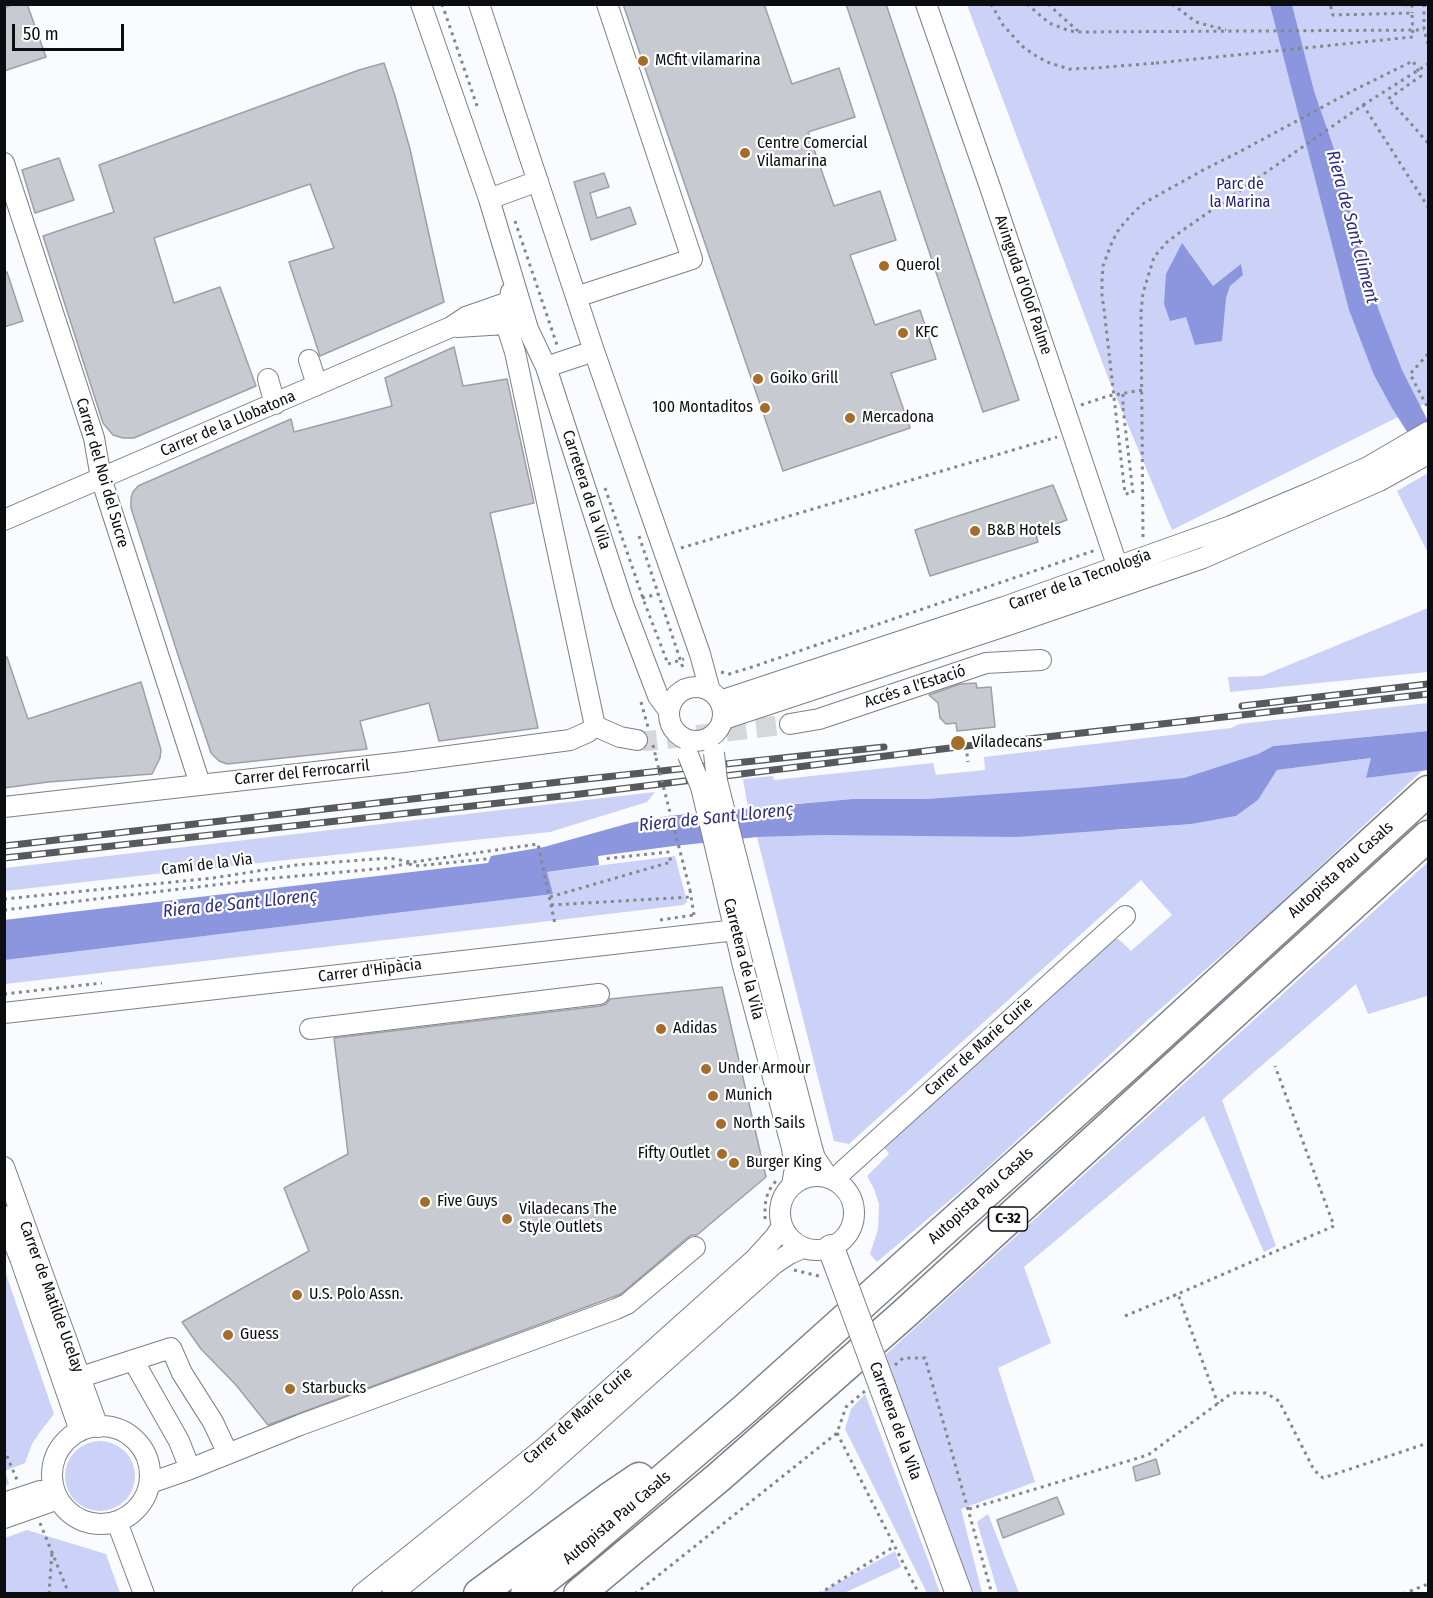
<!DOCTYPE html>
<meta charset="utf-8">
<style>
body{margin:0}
#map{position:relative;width:1433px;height:1598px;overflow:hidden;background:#fafbfe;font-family:"Fira Sans Condensed",sans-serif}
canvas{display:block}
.frame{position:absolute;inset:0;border:6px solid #0c0d10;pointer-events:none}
.scale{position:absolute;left:12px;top:24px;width:112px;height:27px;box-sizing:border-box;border:3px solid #0c0d10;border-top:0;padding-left:8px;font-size:18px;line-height:21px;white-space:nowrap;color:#0c0d10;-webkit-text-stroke:4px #fff;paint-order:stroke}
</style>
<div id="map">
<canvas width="1433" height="1598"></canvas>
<div class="frame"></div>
<div class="scale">50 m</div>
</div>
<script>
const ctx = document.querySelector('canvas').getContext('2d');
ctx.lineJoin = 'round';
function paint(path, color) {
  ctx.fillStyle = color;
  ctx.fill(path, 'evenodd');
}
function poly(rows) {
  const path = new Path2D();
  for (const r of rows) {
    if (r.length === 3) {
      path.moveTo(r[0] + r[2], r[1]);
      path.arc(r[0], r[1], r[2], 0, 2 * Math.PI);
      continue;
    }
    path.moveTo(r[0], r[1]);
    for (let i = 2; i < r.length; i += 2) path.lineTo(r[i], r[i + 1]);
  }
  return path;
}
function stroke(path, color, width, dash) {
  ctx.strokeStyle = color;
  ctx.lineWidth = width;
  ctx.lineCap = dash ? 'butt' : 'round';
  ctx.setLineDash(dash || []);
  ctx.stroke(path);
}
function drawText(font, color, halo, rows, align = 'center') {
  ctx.font = font + ' "Fira Sans Condensed",sans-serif';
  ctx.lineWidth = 4.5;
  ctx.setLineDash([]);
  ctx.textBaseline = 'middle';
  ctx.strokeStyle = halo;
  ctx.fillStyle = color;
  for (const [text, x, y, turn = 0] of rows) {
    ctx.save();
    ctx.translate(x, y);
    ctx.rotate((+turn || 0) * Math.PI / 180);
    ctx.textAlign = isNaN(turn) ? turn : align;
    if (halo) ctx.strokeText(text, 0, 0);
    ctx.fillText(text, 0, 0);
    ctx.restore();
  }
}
paint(poly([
 [967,5,1428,5,1428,402,1172,530,1109,380],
 [1428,473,1428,553,1397,491],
 [1428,608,1428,672,1230,692,1228,677,1262,676],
 [1428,703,1428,731,1273,746,1200,785,1050,799,852,799,748,808,743,779,773,776,774,780,933,763,936,775,985,770,984,757,1231,728,1239,724],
 [1371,758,1367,778,1423,770,1268,915,1151,1017,976,1178,877,1262,870,1254,878,1229,879,1204,874,1189,867,1176,889,1154,884,1147,1111,939,1118,939,1122,942,1131,951,1172,915,1141,880,849,1144,834,1141,757,837,828,835,1117,830,1192,824,1236,816,1258,800,1277,770],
 [655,792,647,802,550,832,155,874,5,891,5,868],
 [675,856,687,902,683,905,550,921,5,984,4,960,544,895,540,873],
 [1428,862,1427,996,1368,1014,1356,984,1222,1100,1276,1246,1264,1252,1204,1116,1024,1267,1051,1343,998,1368,1035,1482,961,1509,982,1593,970,1593,883,1357],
 [5,1271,54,1414,40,1432,32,1444,25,1463,5,1471,9,1484,5,1486],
 [865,1394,930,1565,940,1593,927,1593,845,1429,851,1409],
 [100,1476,35],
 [988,1514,1019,1593,998,1593,977,1522],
 [27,1530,106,1554,120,1593,5,1593,5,1538],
 [895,1551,901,1567,844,1593,820,1593]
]), '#ccd2f7');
paint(poly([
 [1270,5,1292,5,1314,91,1335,152,1361,252,1379,311,1402,370,1428,421,1428,465,1392,408,1374,375,1349,310],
 [1182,243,1213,286,1241,264,1243,275,1230,286,1226,298,1222,341,1195,345,1186,317,1170,321,1164,304,1166,274],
 [1428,731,1428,770,1366,778,1371,758,1277,770,1258,800,1236,816,1192,824,1017,837,828,835,757,837,674,846,598,856,599,865,547,872,553,894,5,960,4,920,488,863,491,856,544,847,630,823,667,816,852,799,927,799,1079,788,1184,778,1258,754,1273,746]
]), '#8c96df');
const building = poly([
 [14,4,27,4,46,57,4,71,4,8,14,4],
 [623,4,764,4,792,84,839,68,855,117,808,132,834,206,880,191,896,240,850,255,875,325,920,310,936,359,891,373,910,428,783,471,623,4],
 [846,4,886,4,1019,400,983,412,846,4],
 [384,63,395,96,410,149,444,302,320,356,289,262,334,248,310,184,154,238,174,303,220,287,256,386,134,438,123,438,113,435,103,423,43,236,114,212,99,165,359,70,384,63],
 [59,158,74,200,35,213,22,170,59,158],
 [604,173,609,187,590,193,597,218,630,207,636,224,591,240,574,182,604,173],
 [4,272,7,272,23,321,4,327,4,272],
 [454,347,463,386,507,379,534,503,490,513,538,728,439,741,429,703,360,721,367,749,227,764,219,761,211,753,179,658,131,508,131,498,133,492,138,486,291,419,294,432,392,406,385,378,454,347],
 [1053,485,1067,520,1035,531,1038,542,930,576,915,530,1053,485],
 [4,657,7,657,28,719,141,682,161,750,160,758,152,774,48,782,4,788,4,657],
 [976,683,977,688,991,687,995,727,957,731,956,723,946,724,940,718,938,703,929,695,960,684,976,683],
 [722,987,766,1177,697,1235,692,1235,687,1238,621,1294,268,1425,236,1385,201,1349,182,1322,309,1251,284,1188,348,1154,334,1038,600,1006,606,1004,610,999,722,987],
 [1156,1459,1160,1474,1136,1481,1133,1467,1156,1459],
 [1057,1497,1064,1514,1003,1538,997,1520,1057,1497]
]);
paint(building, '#c8cad2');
stroke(building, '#9e9fa7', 1.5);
stroke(poly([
 [637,740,648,741,790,724]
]), '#d6d7da', 20, [20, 10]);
const minor = poly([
 [421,4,489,199,528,329,546,367,623,604,658,696,669,711],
 [479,4,594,351,700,654,710,691],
 [926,4,990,187,1117,565],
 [4,163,94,438,101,478,200,784],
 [489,199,538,181],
 [511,292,506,324,515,352,595,726],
 [576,297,692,259,607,4],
 [457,327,506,324,517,326],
 [309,360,317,385],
 [546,367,594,351],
 [268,379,275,404],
 [4,520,451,327,466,317,509,302],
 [696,714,27],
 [720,701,1004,607,1231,526,1312,492,1368,467,1428,432],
 [724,719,1011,624,1203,558,1379,481,1428,454],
 [790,724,819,719,986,663,1041,660],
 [595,726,620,737,637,740],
 [4,807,404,762,570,740,588,732,595,726],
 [738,863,812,1148,815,1158,828,1177],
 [720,867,743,966,792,1148,795,1168,792,1185],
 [4,1013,736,930],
 [310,1029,599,994],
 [4,1167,98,1427],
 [817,1213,37],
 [835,1180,843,1171,1125,916],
 [7,1226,20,1258,80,1431],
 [133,1360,179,1441,190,1469],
 [81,1377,171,1348,182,1373,213,1422,228,1454],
 [101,1475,49],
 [150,1483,190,1469,300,1425,616,1309,627,1304,695,1247],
 [4,1503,40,1491],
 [4,1518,58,1499],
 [117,1522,144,1594],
 [362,1594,545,1447,755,1259,775,1237,782,1226],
 [392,1594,525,1486,774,1264,789,1254,803,1248]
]);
const major = poly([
 [831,1248,840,1272],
 [883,1388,959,1594]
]);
const highway = poly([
 [4,1221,7,1226],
 [479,1594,608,1499,639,1478],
 [526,1594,576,1554,745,1409,1130,1063,1428,791],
 [579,1594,719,1477,903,1315,1428,836]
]);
stroke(minor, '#7e7f87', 22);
stroke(major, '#7e7f87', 28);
stroke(highway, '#7e7f87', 33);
stroke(poly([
 [442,4,477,106],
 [991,4,1003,25,1022,46,1033,54,1047,62,1069,69,1095,68,1156,63],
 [1027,4,1049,23,1070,31,1080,32,1424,30],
 [1048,4,1078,31],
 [1172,4,1196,22,1226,30],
 [1389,4,1412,5,1412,13],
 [1424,4,1424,30,1428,44],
 [1363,105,1428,64],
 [1406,118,1428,143],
 [515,221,557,345],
 [1428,354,1410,374,1428,408],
 [1123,394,1123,408],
 [1081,405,1108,396,1142,390],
 [605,488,645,604,668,664],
 [639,536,683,668],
 [1143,537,1141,312,1143,293,1154,257,1167,242,1183,230,1363,105,1428,207],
 [681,548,1057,437],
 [642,598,658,594],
 [668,664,684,659],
 [721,672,729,674,752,667,1096,550],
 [641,702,648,727],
 [653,745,656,758],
 [966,746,968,762],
 [409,864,415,866,487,859],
 [690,890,694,915],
 [550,897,671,862,668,852,603,859],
 [4,899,213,878,296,865,389,858,411,862],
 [551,905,691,897],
 [4,910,264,879,387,868,413,862,538,844,555,924],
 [660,920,694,915],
 [4,994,102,983],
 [765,1219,765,1205,767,1196,771,1187,776,1181],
 [794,1270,819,1276],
 [1173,1296,1334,1226,1275,1066],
 [1125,1316,1178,1294,1218,1404],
 [895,1365,903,1358,925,1358,992,1594],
 [837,1433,919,1594],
 [4,1449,17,1480],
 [969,1509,1148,1455,1232,1393,1266,1393,1279,1401,1314,1470,1323,1478,1428,1443],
 [40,1523,69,1594],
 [49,1594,52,1552],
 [635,1594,837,1433,846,1407,865,1391],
 [819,1594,895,1546],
 [1403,1594,1428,1584]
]), '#858689', 3, [3, 4.5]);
stroke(minor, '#fff', 20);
stroke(major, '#fff', 26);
stroke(highway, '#fff', 30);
const rail = poly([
 [1242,706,1428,684],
 [4,846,568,781,884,747],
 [4,858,580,794,966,746,1428,694]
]);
stroke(rail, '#58595c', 7);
stroke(rail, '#fff', 4.5, [14]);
const minorBridge = poly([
 [714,753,717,781,738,863],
 [688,755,701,787,720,867]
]);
const majorBridge = poly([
 [840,1272,883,1388]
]);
stroke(minorBridge, '#7e7f87', 22, []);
stroke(majorBridge, '#7e7f87', 28, []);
stroke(poly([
 [1156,63,1413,37,1412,13,1333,15,1330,4],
 [1123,408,1133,493,1125,494,1104,309,1102,295,1102,280,1103,266,1112,242,1119,229,1134,212,1144,203,1205,169,1241,151,1354,90,1413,61,1421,76,1388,99,1406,118],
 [656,758,690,890]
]), '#858689', 3, [3, 4.5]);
stroke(minorBridge, '#fff', 20);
stroke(majorBridge, '#fff', 26);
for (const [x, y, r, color] of [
 [643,61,6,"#a56d2b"],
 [745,153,6,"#a56d2b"],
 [884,266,6,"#a56d2b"],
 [903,333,6,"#a56d2b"],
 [758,379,6,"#a56d2b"],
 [765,408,6,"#a56d2b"],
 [850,418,6,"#a56d2b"],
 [975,531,6,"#a56d2b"],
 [958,743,8,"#a56d2b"],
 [661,1029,6,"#a56d2b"],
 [706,1069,6,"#a56d2b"],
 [713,1096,6,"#a56d2b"],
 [721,1124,6,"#a56d2b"],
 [722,1154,6,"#a56d2b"],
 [734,1163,6,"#a56d2b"],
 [425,1202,6,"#a56d2b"],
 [507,1219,6,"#a56d2b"],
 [297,1295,6,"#a56d2b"],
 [228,1335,6,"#a56d2b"],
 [290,1389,6,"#a56d2b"]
]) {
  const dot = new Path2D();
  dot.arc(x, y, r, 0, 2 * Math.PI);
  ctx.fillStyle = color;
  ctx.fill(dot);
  stroke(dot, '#fff', 2);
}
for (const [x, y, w] of [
 [1008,1219,39]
]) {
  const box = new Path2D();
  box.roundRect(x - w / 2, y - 12, w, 24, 4.5);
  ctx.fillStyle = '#fff';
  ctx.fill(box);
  stroke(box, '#0c0d10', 1.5);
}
drawText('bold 15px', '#0c0d10', null, [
 ["C-32",1008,1219]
]);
drawText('16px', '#0c0d10', '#fff', [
 ["MCfit vilamarina",655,61],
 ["Centre Comercial",757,144],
 ["Vilamarina",757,162],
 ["Querol",896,266],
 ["KFC",915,333],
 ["Goiko Grill",770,379],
 ["100 Montaditos",753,408,"right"],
 ["Mercadona",862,418],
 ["B&B Hotels",987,531],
 ["Viladecans",972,743],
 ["Adidas",673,1029],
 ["Under Armour",718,1069],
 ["Munich",725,1096],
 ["North Sails",733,1124],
 ["Fifty Outlet",710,1154,"right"],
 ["Burger King",746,1163],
 ["Five Guys",437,1202],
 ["Viladecans The",519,1210],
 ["Style Outlets",519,1228],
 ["U.S. Polo Assn.",309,1295],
 ["Guess",240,1335],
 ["Starbucks",302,1389]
], 'left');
drawText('16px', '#262376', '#fff', [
 ["Parc de",1240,185],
 ["la Marina",1240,203]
]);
drawText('16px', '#0c0d10', '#fff', [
 ["Avinguda d'Olof Palme",1023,285,71],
 ["Carrer de la Llobatona",228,424,-23],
 ["Carrer del Noi del Sucre",102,473,74],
 ["Carretera de la Vila",586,490,72],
 ["Carrer de la Tecnologia",1080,580,-20],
 ["Accés a l'Estació",915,687,-18],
 ["Carrer del Ferrocarril",302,773,-6],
 ["Camí de la Via",207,865,-7],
 ["Autopista Pau Casals",1341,870,-42],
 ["Carretera de la Vila",743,959,76],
 ["Carrer d'Hipàcia",370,971,-7],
 ["Carrer de Marie Curie",979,1047,-42],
 ["Autopista Pau Casals",981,1196,-42],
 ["Carrer de Matilde Ucelay",51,1297,70],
 ["Carrer de Marie Curie",578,1416,-41],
 ["Carretera de la Vila",895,1421,70],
 ["Autopista Pau Casals",617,1518,-40]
]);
drawText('italic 18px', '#2e2e81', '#fff', [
 ["Riera de Sant Climent",1352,227,75],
 ["Riera de Sant Llorenç",716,818,-6],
 ["Riera de Sant Llorenç",240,904,-6]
]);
</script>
